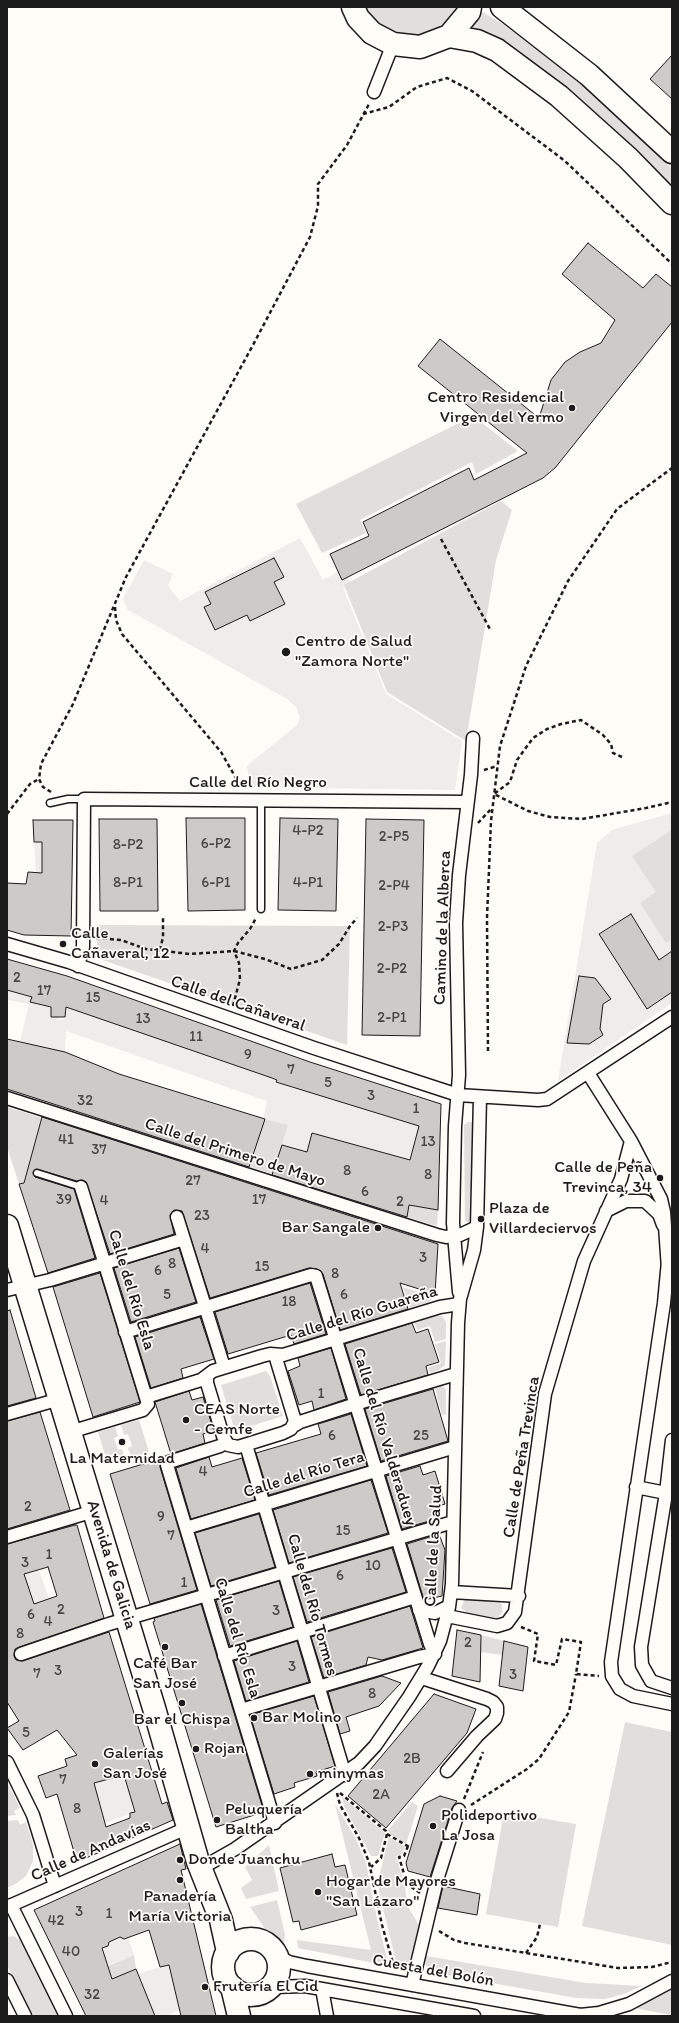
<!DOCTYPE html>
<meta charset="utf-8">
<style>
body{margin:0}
#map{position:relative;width:679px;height:2023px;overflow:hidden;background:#fdfcf7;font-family:Itim,sans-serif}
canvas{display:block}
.frame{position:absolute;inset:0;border:8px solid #1c1c1c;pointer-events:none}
</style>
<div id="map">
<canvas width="679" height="2023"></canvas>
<div class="frame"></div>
</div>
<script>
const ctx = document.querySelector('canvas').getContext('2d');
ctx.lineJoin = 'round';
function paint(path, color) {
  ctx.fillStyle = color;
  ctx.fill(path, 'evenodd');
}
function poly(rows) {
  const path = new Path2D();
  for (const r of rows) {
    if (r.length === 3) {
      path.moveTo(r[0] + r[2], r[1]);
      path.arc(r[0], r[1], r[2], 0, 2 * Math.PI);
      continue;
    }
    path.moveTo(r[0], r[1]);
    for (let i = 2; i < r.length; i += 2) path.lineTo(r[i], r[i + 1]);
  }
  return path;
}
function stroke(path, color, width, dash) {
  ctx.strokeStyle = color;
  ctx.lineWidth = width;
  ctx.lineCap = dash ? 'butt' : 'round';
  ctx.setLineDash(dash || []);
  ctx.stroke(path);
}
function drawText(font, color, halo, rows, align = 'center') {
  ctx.font = font + ' Itim,sans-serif';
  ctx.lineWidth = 3.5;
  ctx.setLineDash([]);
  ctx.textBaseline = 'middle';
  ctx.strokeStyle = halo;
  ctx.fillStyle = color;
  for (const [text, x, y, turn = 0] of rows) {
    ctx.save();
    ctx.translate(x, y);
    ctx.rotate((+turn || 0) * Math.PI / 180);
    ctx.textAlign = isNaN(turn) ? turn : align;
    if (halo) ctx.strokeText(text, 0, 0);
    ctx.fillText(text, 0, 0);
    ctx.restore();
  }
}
paint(poly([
 [300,538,323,580,343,569,351,583,343,588,386,694,462,741,455,790,250,787,247,766,298,724,300,717,296,707,287,699,128,610,123,599,144,560,173,574,168,586,180,601],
 [672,813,672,1003,558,1081,597,843,612,830],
 [34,842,44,842,43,890,31,909,36,871],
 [7,990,32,997,31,1002,52,1006,51,1017,58,1017,58,1020,65,1019,66,1007,272,1078,277,1080,276,1082,282,1084,284,1079,291,1081,289,1087,295,1089,296,1086,311,1091,311,1093,317,1095,318,1093,352,1106,376,1111,375,1113,395,1117,395,1119,401,1121,421,1120,410,1160,313,1133,306,1152,282,1145,288,1125,263,1119,267,1101,66,1031,65,1052,20,1042,29,1004,7,1000],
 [39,1570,52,1607,36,1612,30,1590,17,1576],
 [124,1774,135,1812,97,1826,100,1805,98,1799,86,1786],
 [121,1937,128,1937,134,1955,108,1965,102,1948,108,1946,109,1942],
 [169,1964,180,2010,166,2016,155,2016,138,1974]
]), '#eeede9');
paint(poly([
 [365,7,457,7,447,21,432,31,415,35,398,33,382,27,369,15],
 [481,11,504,25,581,84,646,143,672,169,672,186,617,132,569,90,522,54,489,32,471,29],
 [473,416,518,451,476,474,472,462,360,520,366,533,322,553,296,504],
 [501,501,512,510,496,560,466,741,387,692,344,585],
 [672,830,672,939,666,943,640,903,656,892,632,856],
 [97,925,350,926,347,1045,97,958],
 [7,1107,42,1118,28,1167,32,1168,36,1179,19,1184,7,1147],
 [264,1119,288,1125,273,1174,250,1167],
 [468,1122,472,1122,475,1127,471,1220,468,1223,465,1220,464,1125],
 [409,1205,438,1210,437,1226,407,1217],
 [403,1287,434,1297,429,1302,410,1308],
 [435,1315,442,1316,446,1322,446,1339,435,1342,430,1326,417,1330,414,1321],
 [446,1341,445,1365,439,1370,430,1373,428,1368,441,1363,435,1344],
 [266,1371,270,1376,283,1416,235,1431,221,1385],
 [442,1386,446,1389,446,1414,442,1415,435,1388],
 [139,1420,149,1452,131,1457,128,1448,132,1446,128,1434,124,1435,121,1425],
 [115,1427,118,1436,114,1438,118,1450,122,1449,125,1459,108,1464,98,1432],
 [465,1598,497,1599,502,1605,502,1613,497,1618,492,1618,467,1613,461,1608],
 [481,1635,504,1641,503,1655,480,1652],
 [625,1722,672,1732,672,1945,582,1926],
 [7,1782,20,1808,14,1811,16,1815,7,1816],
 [342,1797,385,1833,378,1856,371,1856,344,1806],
 [412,1802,418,1806,406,1844,390,1834,388,1830],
 [335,1804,356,1839,366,1863,377,1919,389,1966,298,1948,297,1940,371,1950],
 [504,1812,576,1824,558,1927,486,1914],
 [18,1820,20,1825,26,1822,33,1845,33,1861,26,1876,17,1883,7,1888,7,1821],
 [389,1837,405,1847,402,1854,396,1856,405,1887,407,1905,419,1925,409,1969,400,1967,396,1961,379,1892,380,1873],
 [269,1845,279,1891,246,1899,241,1888,252,1880,245,1867],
 [277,1900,285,1935,284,1943,266,1930,250,1907],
 [14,1936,21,1941,59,2016,33,2016,7,1965,7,1937],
 [134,1955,136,1969,76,1996,69,1982],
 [426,1956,586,1983,642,1986,624,1994,605,1999,576,1998,430,1972,425,1964],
 [672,1989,672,2007,670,2015,635,2008]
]), '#e0dfdb');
const building = poly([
 [672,55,672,99,650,79,672,55],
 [588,243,643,288,656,274,672,287,672,322,555,468,543,478,342,580,330,554,369,536,363,522,469,468,474,480,527,453,418,366,440,339,539,418,551,380,565,362,580,352,601,343,615,320,562,274,588,243],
 [274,558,284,577,274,582,285,604,250,621,247,615,215,630,204,607,211,604,205,592,274,558],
 [186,818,245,818,245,910,188,911,186,818],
 [280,818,338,819,336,911,278,910,280,818],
 [99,819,157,819,158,911,100,911,99,819],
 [366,819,424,820,420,1036,362,1035,366,819],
 [33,820,73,820,71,936,24,935,7,930,7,883,26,884,28,872,42,873,42,842,34,842,33,820],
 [631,914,659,960,672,951,672,992,647,1009,599,934,631,914],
 [7,959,67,976,310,1062,441,1104,438,1210,409,1205,407,1217,272,1175,282,1145,307,1152,312,1133,410,1160,419,1126,276,1082,277,1080,272,1078,66,1007,65,1017,51,1017,51,1007,30,1002,32,997,7,990,7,959],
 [579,976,595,978,611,999,603,1004,600,1029,603,1035,589,1044,567,1043,579,976],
 [7,1039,65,1052,119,1074,265,1119,249,1167,7,1089,7,1039],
 [42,1117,438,1244,435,1294,400,1283,408,1309,340,1330,323,1274,317,1269,309,1268,210,1298,182,1211,174,1210,170,1215,174,1234,110,1254,86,1182,82,1180,77,1181,36,1169,33,1172,35,1177,74,1189,95,1258,48,1273,19,1184,24,1183,42,1117],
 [179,1248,196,1302,131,1322,114,1268,179,1248],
 [100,1273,140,1402,93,1417,53,1287,100,1273],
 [310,1283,326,1334,294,1344,291,1335,228,1354,215,1312,310,1283],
 [10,1310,36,1398,7,1406,7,1311,10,1310],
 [200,1317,214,1359,181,1369,183,1378,151,1388,135,1337,200,1317],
 [412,1323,416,1333,428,1329,439,1362,426,1366,428,1375,361,1395,345,1344,412,1323],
 [331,1348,346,1399,314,1410,312,1401,299,1405,288,1371,300,1366,298,1358,331,1348],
 [433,1389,448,1441,381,1461,365,1409,433,1389],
 [189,1391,192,1400,203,1397,214,1431,203,1434,205,1443,171,1454,155,1402,189,1391],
 [40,1412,70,1510,7,1529,7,1421,40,1412],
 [351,1414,367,1466,269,1495,256,1453,321,1434,318,1424,351,1414],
 [209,1457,212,1467,242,1458,255,1500,191,1519,176,1468,209,1457],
 [163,1458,160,1467,197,1590,150,1604,110,1474,163,1458],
 [420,1466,423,1475,435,1471,445,1504,433,1508,436,1519,402,1529,386,1476,420,1466],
 [371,1480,388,1533,289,1563,273,1510,371,1480],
 [259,1514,275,1567,211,1586,195,1533,259,1514],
 [75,1525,77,1525,104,1618,19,1647,15,1649,14,1656,16,1660,23,1661,109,1632,162,1804,167,1802,173,1820,77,1862,57,1794,46,1798,38,1776,67,1766,65,1759,77,1755,57,1730,23,1750,7,1728,19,1721,7,1702,7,1544,75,1525],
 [48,1567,57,1596,34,1604,24,1574,48,1567],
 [124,1775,135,1812,130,1813,130,1818,106,1827,94,1783,124,1775],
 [439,1534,445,1550,442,1596,424,1600,407,1544,439,1534],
 [392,1548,406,1592,307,1622,293,1577,392,1548],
 [279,1581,293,1627,230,1646,216,1600,279,1581],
 [201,1604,264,1812,216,1827,153,1622,155,1621,154,1618,201,1604],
 [410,1606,423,1648,382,1660,368,1657,366,1665,324,1678,311,1637,410,1606],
 [457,1630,481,1635,480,1682,452,1676,457,1630],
 [297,1641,309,1682,246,1701,234,1661,297,1641],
 [504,1641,528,1647,523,1691,499,1686,504,1641],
 [382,1676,401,1683,379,1706,346,1717,350,1731,340,1734,328,1692,382,1676],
 [434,1694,476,1709,467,1733,386,1828,348,1796,434,1694],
 [314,1696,335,1766,316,1772,317,1776,294,1783,295,1787,274,1794,250,1715,314,1696],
 [440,1796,457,1801,452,1808,430,1877,408,1871,406,1863,424,1804,440,1796],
 [180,1844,186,1869,181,1870,216,2016,181,2016,169,1965,160,1967,149,1930,124,1939,120,1937,109,1942,108,1946,102,1948,112,1979,136,1969,155,2016,86,2016,34,1910,180,1844],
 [332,1854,335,1867,345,1865,357,1915,301,1930,299,1921,293,1922,280,1868,332,1854],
 [443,1886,480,1894,477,1915,438,1908,443,1886]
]);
paint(building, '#cccbc8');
stroke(building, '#1c1c1c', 1);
const lane = poly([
 [50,803,68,799,84,799],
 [261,909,261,800],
 [37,1173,81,1187]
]);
const street = poly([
 [374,92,393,44],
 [7,944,69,962,314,1048,458,1095,538,1100,547,1099,672,1017],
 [78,966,83,947,84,799,467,802],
 [588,1073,631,1141,661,1199,664,1212,668,1269],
 [7,1098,437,1235,446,1237,460,1235,477,1227],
 [606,1211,626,1201,645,1201,659,1214,663,1225],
 [177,1217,224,1367],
 [668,1261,664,1303,611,1662,612,1676,620,1689,633,1696,672,1704],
 [7,1290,50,1280,184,1239],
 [459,1292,453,1223,455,1126,459,1075,456,923,459,875,471,775,473,738],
 [125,1332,311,1275,316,1276,430,1644,435,1654,419,1657,241,1710],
 [207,1376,207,1383,223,1436,228,1445,238,1447,283,1433,291,1429,295,1421,275,1355],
 [146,1397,201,1380,213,1371,262,1356,270,1354,283,1355,440,1307,459,1304],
 [7,1414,60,1399],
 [295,1425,300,1422,362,1402,456,1374],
 [70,1432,143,1410,148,1404,81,1187],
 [672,1440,666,1493,641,1647,642,1665,651,1681,672,1688],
 [226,1442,220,1446,169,1462,167,1465,275,1823],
 [246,1445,345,1775],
 [636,1487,666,1493],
 [186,1528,455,1447],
 [7,1537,94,1511],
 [451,1592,519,1596],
 [419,1610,435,1613,449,1606],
 [447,1616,497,1626,507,1623,515,1612,545,1394,584,1261,621,1179,631,1141],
 [21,1654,109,1624,453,1522],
 [224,1656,415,1597],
 [422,1678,487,1699,493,1702,497,1707,497,1713,495,1719,477,1736,447,1771],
 [7,1762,33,1815,55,1886],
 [201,1871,205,1866,235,1849,359,1763,375,1746,409,1697,428,1666,440,1641,449,1607,452,1584,458,1323,460,1299,474,1250,477,1227,480,1097],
 [11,1905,66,2016],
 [7,1907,189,1827],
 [276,1955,289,1962,307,1966,586,2016],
 [7,1980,25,2016],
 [412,1985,437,1880,459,1810],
 [271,1987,305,1986,474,2016],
 [322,1989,327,2016],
 [580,2015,599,2013,629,2004,672,1981]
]);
const highway = poly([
 [353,7,358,18,372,33,393,44,420,47,449,36,469,12,470,7],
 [502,7,589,75,672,152],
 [449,36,477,41,497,50,559,96,628,158,672,203],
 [7,1226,154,1708,198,1862,221,1920,228,1952],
 [251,1967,28],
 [232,1987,239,2016]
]);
stroke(lane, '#1c1c1c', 9);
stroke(street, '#1c1c1c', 15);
stroke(highway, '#1c1c1c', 25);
stroke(poly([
 [363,114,389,107,417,87,447,78,472,91,565,161,672,264],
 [441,539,491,631],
 [115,607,116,620,122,634,221,752,241,787],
 [622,757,613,753,611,744,603,735,581,720,561,724,547,729,533,738,517,760,510,782,494,794,528,811,550,817,582,819,646,808,672,802],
 [484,770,497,766],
 [51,792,43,787,39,779,41,764,73,704,126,577,253,345,310,237,318,206,318,184,347,145,369,104],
 [7,814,30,784,39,779],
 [478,823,492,808],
 [96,938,121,940,146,949,190,954,234,951,265,959,291,969,322,960,339,944,350,926,357,918],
 [160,950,163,937,163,918],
 [233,1006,240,979,239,963,234,951,238,943,250,929,256,918],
 [488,1051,487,918,491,821,500,746,526,666,568,581,617,509,672,468],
 [521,1627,538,1634,534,1661,556,1665,562,1639,581,1642,576,1674,599,1676],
 [337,1793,340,1805,359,1838,369,1862,382,1925,393,1963,397,1969],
 [340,1793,386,1831,387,1834,381,1858,371,1867],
 [464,1799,483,1752],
 [471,1805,527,1769,539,1759,569,1712,576,1674],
 [387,1834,411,1848],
 [408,1846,404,1856,399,1857,407,1884,420,1893],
 [439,1931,454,1940,465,1943,618,1968,652,1967,672,1962],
 [526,1953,537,1937,540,1924]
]), '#1c1c1c', 2.5, [4, 3]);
stroke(lane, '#fdfcf7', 6);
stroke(street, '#fdfcf7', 12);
stroke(highway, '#fdfcf7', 22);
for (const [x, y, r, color] of [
 [572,408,4,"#1c1c1c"],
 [286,652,5,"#1c1c1c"],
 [63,944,4,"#1c1c1c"],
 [660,1178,4,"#1c1c1c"],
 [481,1219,4,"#1c1c1c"],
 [378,1228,4,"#1c1c1c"],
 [186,1420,4,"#1c1c1c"],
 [122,1442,4,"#1c1c1c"],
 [165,1647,4,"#1c1c1c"],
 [182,1703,4,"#1c1c1c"],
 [254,1718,4,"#1c1c1c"],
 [196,1749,4,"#1c1c1c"],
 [95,1764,4,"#1c1c1c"],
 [310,1774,4,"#1c1c1c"],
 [217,1820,4,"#1c1c1c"],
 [433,1826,4,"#1c1c1c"],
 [180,1860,4,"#1c1c1c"],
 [180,1880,4,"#1c1c1c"],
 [318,1892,4,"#1c1c1c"],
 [205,1987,4,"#1c1c1c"]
]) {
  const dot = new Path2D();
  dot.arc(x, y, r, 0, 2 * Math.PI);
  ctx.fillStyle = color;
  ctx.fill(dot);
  stroke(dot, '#fdfcf7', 1.5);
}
drawText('15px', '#484847', null, [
 ["4-P2",308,831],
 ["2-P5",394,837],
 ["6-P2",216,844],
 ["8-P2",128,845],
 ["8-P1",128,883],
 ["6-P1",216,883],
 ["4-P1",308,883],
 ["2-P4",394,886],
 ["2-P3",393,927],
 ["2-P2",392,969],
 ["2",17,978],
 ["17",44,991],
 ["15",93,998],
 ["2-P1",392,1018],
 ["13",143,1019],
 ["11",196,1037],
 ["9",248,1055],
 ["7",291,1070],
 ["5",328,1083],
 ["3",371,1096],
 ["32",85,1101],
 ["1",416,1109],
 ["41",66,1140],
 ["13",428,1142],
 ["37",99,1150],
 ["8",347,1171],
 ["8",428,1175],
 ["27",193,1181],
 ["6",365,1192],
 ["39",64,1200],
 ["17",259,1200],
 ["4",104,1201],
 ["2",400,1202],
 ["23",202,1216],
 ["4",205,1249],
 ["3",423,1258],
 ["8",172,1264],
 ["15",262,1267],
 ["6",158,1271],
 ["8",335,1274],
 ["5",167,1295],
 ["6",344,1295],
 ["18",289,1302],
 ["1",321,1394],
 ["6",332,1436],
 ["25",421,1436],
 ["4",203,1472],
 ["2",28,1507],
 ["9",161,1517],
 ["15",343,1531],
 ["7",171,1536],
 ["1",49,1555],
 ["3",25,1563],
 ["10",373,1566],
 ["6",340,1576],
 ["1",184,1583],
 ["2",61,1610],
 ["3",276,1611],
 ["6",31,1615],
 ["4",48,1622],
 ["8",20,1634],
 ["2",468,1643],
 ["3",292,1667],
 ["3",58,1671],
 ["7",37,1674],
 ["3",513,1675],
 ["8",372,1694],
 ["5",26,1733],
 ["2B",412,1759],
 ["7",63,1780],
 ["2A",381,1795],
 ["8",77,1809],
 ["3",79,1912],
 ["1",109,1914],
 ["42",56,1921],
 ["40",71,1952],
 ["32",92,1995]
]);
drawText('17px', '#1c1c1c', '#fdfcf7', [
 ["Centro Residencial",564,398,"right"],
 ["Virgen del Yermo",564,418,"right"],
 ["Centro de Salud",295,642],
 ["\"Zamora Norte\"",295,662],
 ["Calle",71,934],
 ["Cañaveral, 12",71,954],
 ["Calle de Peña",652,1168,"right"],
 ["Trevinca, 34",652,1188,"right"],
 ["Plaza de",489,1209],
 ["Villardeciervos",489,1229],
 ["Bar Sangale",370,1228,"right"],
 ["CEAS Norte",194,1410],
 ["- Cemfe",194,1430],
 ["La Maternidad",122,1459,"center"],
 ["Café Bar",165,1664,"center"],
 ["San José",165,1684,"center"],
 ["Bar Molino",262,1718],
 ["Bar el Chispa",182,1720,"center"],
 ["Rojan",204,1749],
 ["Galerías",103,1754],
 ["San José",103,1774],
 ["minymas",318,1774],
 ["Peluquería",225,1810],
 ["Baltha",225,1830],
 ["Polideportivo",441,1816],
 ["La Josa",441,1836],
 ["Donde Juanchu",188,1860],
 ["Hogar de Mayores",326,1882],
 ["\"San Lázaro\"",326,1902],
 ["Panadería",180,1897,"center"],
 ["María Victoria",180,1917,"center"],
 ["Frutería El Cid",213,1987]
], 'left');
drawText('17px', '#1c1c1c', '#fdfcf7', [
 ["Calle del Río Negro",258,783],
 ["Camino de la Alberca",443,928,-88],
 ["Calle del Cañaveral",238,1004,19],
 ["Calle del Primero de Mayo",235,1153,18],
 ["Calle del Río Esla",131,1290,73],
 ["Calle del Río Guareña",362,1314,-17],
 ["Calle del Río Valderaduey",384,1437,73],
 ["Calle de Peña Trevinca",522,1457,-81],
 ["Calle del Río Tera",304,1475,-17],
 ["Calle de la Salud",434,1546,-87],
 ["Avenida de Galicia",111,1565,73],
 ["Calle del Río Tormes",312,1605,74],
 ["Calle del Río Esla",237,1638,73],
 ["Calle de Andavías",91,1851,-24],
 ["Cuesta del Bolón",433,1971,10]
]);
</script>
